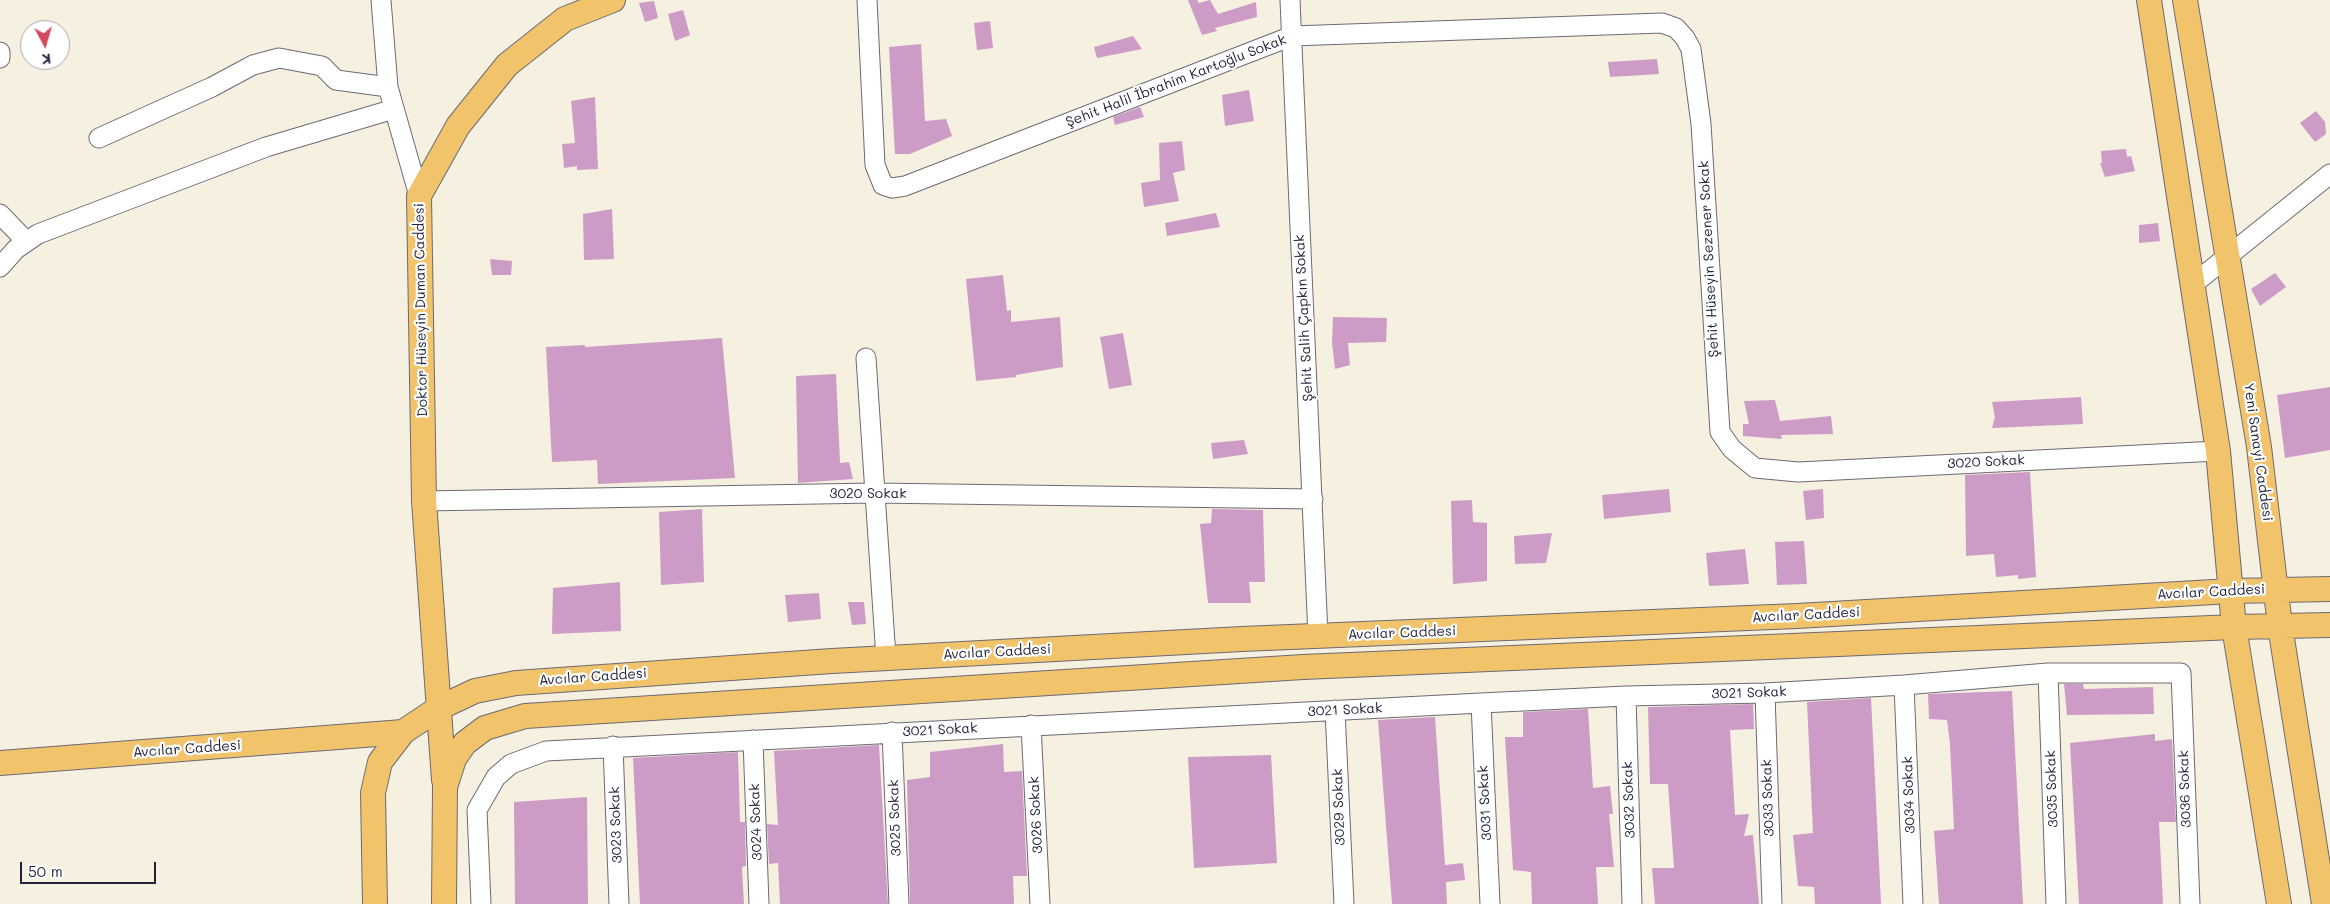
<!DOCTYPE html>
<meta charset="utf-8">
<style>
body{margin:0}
#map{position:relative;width:2330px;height:904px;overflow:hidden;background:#f6f0e0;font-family:Mali,sans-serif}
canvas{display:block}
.north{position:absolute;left:20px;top:20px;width:50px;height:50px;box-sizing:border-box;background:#fff;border:1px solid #a7a7b1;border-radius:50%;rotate:174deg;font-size:14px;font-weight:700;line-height:20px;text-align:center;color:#22223b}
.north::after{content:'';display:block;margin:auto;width:18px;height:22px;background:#d1495b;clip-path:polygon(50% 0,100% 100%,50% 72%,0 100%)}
.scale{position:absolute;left:20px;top:862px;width:136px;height:22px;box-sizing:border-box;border:2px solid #22223b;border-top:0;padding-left:6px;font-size:15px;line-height:18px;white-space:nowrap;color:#22223b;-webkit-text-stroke:4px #fff;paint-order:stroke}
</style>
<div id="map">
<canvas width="2330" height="904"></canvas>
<div class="north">K</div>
<div class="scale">50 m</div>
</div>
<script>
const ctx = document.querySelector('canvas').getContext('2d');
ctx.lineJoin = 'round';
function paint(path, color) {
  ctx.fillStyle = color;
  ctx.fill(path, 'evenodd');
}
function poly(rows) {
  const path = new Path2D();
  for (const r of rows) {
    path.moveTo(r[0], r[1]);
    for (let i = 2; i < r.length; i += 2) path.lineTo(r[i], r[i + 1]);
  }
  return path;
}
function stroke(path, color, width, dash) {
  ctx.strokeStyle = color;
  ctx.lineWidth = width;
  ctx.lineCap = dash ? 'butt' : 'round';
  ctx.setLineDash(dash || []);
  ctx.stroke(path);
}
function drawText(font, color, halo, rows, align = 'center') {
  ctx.font = font + ' Mali,sans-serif';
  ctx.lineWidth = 4.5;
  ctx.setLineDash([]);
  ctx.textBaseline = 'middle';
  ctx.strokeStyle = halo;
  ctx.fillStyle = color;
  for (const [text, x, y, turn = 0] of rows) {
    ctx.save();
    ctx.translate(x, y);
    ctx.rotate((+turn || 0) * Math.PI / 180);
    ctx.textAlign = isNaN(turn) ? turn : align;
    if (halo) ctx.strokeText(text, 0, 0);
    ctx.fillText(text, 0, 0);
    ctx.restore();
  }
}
paint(poly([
 [1188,0,1197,0,1199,3,1210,0,1218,14,1256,2,1257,17,1215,28,1217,31,1202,35],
 [654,1,658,18,645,22,639,3],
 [683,10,690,35,675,41,668,14],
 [990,21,993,48,977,50,974,23],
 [1133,36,1142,49,1097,58,1094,47],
 [921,44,925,121,946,119,952,136,910,154,895,154,889,47],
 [1657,59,1659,74,1610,77,1608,62],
 [1249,90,1254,121,1225,126,1222,95],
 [595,97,598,169,577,170,577,166,564,168,562,144,575,143,571,101],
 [1140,107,1144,117,1115,125,1113,117],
 [2316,111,2325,122,2326,134,2315,142,2300,123],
 [1182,141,1185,170,1173,173,1179,201,1144,207,1141,183,1160,180,1159,143],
 [2126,149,2127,157,2131,156,2135,171,2105,177,2100,163,2102,163,2101,151],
 [612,209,614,259,584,260,583,214],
 [1216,213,1220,227,1167,236,1165,223],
 [2158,223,2160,241,2139,243,2139,225],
 [490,259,512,261,511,275,492,275],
 [2275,273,2286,287,2260,306,2251,289],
 [1003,275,1007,311,1011,310,1011,322,1060,317,1063,367,1016,375,1016,377,976,381,966,279],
 [1333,317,1387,318,1386,342,1348,343,1350,365,1335,369,1332,343],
 [1123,333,1132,385,1109,389,1100,337],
 [722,338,735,478,598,484,597,460,552,462,546,347,585,345,585,347],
 [836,374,840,463,849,462,853,479,798,483,796,376],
 [2330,387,2330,450,2285,458,2277,395],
 [2081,397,2083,424,1992,428,1995,417,1992,402],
 [1775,400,1780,421,1831,416,1833,434,1781,435,1782,439,1743,436,1743,424,1749,424,1744,401],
 [1244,440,1248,454,1213,459,1211,443],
 [2030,472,2036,577,2018,579,2018,575,1996,577,1994,554,1966,556,1965,475],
 [1669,489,1671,512,1604,519,1602,495],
 [1823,489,1824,518,1806,520,1803,491],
 [1472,500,1473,522,1487,523,1487,581,1453,584,1451,501],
 [702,509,704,582,661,585,659,512],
 [1212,509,1263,510,1265,582,1249,582,1251,603,1208,603,1200,524,1211,523],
 [1552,533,1546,563,1515,564,1514,536],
 [1804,541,1807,584,1777,585,1775,542],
 [1745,549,1749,584,1709,586,1706,553],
 [620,582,621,631,552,634,553,588],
 [819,593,821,619,788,622,785,595],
 [848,602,864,602,866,624,852,625],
 [2064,684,2083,684,2084,689,2153,687,2154,714,2067,715],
 [2012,691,2023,904,1939,904,1934,831,1954,829,1950,744,1947,720,1929,719,1928,694],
 [1871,698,1881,904,1815,904,1814,887,1798,886,1793,835,1813,833,1807,702],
 [1753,704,1754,729,1730,730,1735,815,1749,814,1744,836,1753,835,1759,904,1655,904,1652,868,1674,868,1668,784,1650,784,1648,707],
 [1588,709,1593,788,1610,786,1613,814,1609,814,1614,867,1596,867,1598,904,1532,904,1531,872,1513,870,1505,737,1523,737,1523,712],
 [1435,717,1445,865,1463,863,1465,880,1446,882,1447,904,1392,904,1378,720],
 [2155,734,2155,741,2172,739,2176,822,2159,822,2163,904,2079,904,2070,743],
 [1003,744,1004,772,1022,771,1027,876,1013,876,1014,904,910,904,907,780,930,777,930,752],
 [879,745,888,904,780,904,778,863,769,864,767,824,778,825,774,751],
 [738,752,740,822,745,822,746,866,742,867,744,904,640,904,633,758],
 [1271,755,1277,863,1194,868,1188,757],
 [587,797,588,904,515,904,514,802]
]), '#cd9cc6');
const minor = poly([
 [381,0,388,87,419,196],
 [867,0,875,165,883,185,892,188,905,186,1292,36,1662,23,1676,28,1685,38,1691,49,1701,124,1720,432,1732,449,1755,468,1798,472,2218,451],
 [1290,0,1318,636],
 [0,52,0,58],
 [99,138,212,87,253,65,279,58,322,66,336,80,388,87],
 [0,214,26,241],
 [0,267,16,249,38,234,266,147,394,109],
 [2192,285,2330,174],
 [866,358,886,658],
 [424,501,874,493,1313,499],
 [2048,673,2056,904],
 [1904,685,1913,904],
 [1765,693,1772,904],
 [1626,696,1632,904],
 [1481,703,1490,904],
 [1335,710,1344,904],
 [1031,725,1040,904],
 [892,732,899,904],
 [753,740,759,904],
 [613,746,619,904],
 [481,904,477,810,496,777,511,764,546,751,1481,703,1626,696,1765,693,1904,685,2048,673,2181,673,2190,904]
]);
const major = poly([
 [2149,0,2218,451,2234,627,2279,904],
 [2185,0,2259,447,2280,626,2324,904],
 [0,763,403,732],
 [444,780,424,501,419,196,458,126,507,65,565,19,613,0],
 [375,904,373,793,380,762,403,732,439,708,475,691,516,683,832,661,1242,639,1797,616,2231,591,2330,589],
 [444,904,445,787,454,759,465,743,485,728,525,716,1303,667,2234,627,2330,625]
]);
stroke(minor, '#6c6a75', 21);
stroke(major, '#6c6a75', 26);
stroke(minor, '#fff', 19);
stroke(major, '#f1c36a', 24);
drawText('14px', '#22223b', '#fff', [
 ["Şehit Halil İbrahim Kartoğlu Sokak",1176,81,-21],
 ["Şehit Hüseyin Sezener Sokak",1709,259,-93],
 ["Doktor Hüseyin Duman Caddesi",421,310,-91],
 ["Şehit Salih Çapkın Sokak",1304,318,-93],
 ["Yeni Sanayi Caddesi",2258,452,82],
 ["3020 Sokak",1986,462,-3],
 ["3020 Sokak",868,494],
 ["Avcılar Caddesi",2211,592,-3],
 ["Avcılar Caddesi",1806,615,-3],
 ["Avcılar Caddesi",1402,633,-2],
 ["Avcılar Caddesi",997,652,-3],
 ["Avcılar Caddesi",593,677,-4],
 ["3021 Sokak",1749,693,-2],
 ["3021 Sokak",1345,710,-3],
 ["3021 Sokak",940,730,-3],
 ["Avcılar Caddesi",187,749,-4],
 ["3035 Sokak",2052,789,-92],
 ["3036 Sokak",2185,789,-92],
 ["3034 Sokak",1909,795,-92],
 ["3033 Sokak",1768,798,-92],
 ["3032 Sokak",1629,800,-92],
 ["3031 Sokak",1485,803,-93],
 ["3029 Sokak",1339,807,-92],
 ["3026 Sokak",1036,815,-93],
 ["3025 Sokak",895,818,-92],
 ["3024 Sokak",756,822,-92],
 ["3023 Sokak",616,825,-92]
]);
</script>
